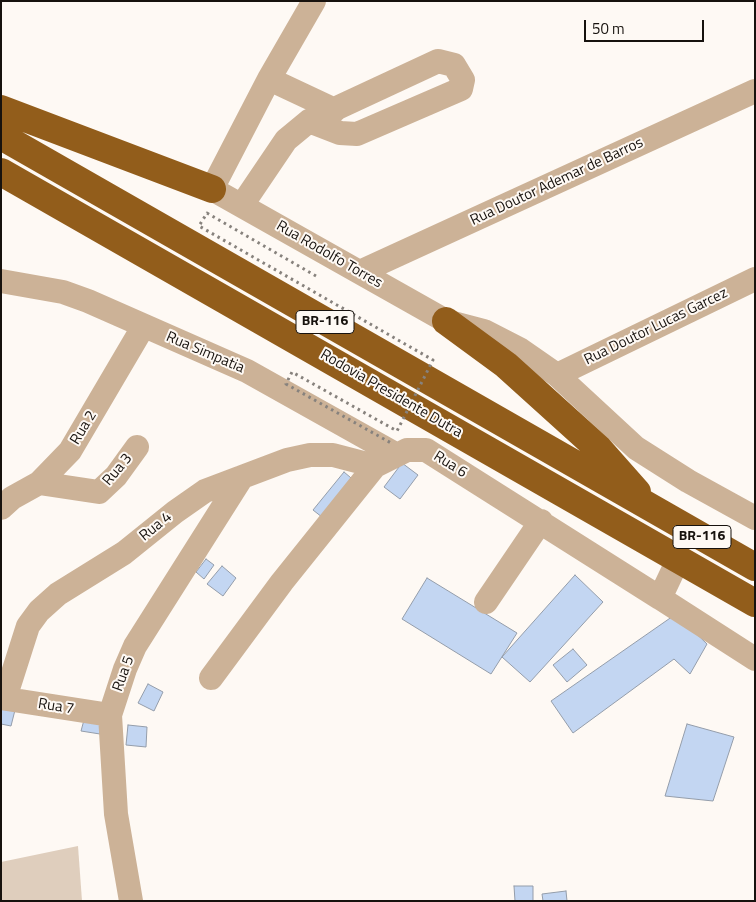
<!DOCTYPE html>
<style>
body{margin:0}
#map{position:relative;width:756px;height:902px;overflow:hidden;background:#fef9f4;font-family:"Titillium Web",sans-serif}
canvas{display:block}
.frame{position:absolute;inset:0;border:2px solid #17120e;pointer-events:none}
.scale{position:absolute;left:584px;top:20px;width:120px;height:22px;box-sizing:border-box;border:2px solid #17120e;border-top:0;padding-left:6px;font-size:15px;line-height:18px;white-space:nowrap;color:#17120e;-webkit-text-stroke:4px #fef9f4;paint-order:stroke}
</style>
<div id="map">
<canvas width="756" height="902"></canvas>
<div class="frame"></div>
<div class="scale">50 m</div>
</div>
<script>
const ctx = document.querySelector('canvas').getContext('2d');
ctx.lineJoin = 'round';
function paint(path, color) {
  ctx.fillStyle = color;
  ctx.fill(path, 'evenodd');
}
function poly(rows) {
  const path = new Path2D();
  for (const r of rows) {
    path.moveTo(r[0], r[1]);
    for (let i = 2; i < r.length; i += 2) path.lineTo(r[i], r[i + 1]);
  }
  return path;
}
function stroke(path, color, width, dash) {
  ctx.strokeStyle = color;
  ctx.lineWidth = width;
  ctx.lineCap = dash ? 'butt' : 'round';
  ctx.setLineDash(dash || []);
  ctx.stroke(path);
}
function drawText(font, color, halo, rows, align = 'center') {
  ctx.font = font + ' "Titillium Web",sans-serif';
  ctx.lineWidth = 4;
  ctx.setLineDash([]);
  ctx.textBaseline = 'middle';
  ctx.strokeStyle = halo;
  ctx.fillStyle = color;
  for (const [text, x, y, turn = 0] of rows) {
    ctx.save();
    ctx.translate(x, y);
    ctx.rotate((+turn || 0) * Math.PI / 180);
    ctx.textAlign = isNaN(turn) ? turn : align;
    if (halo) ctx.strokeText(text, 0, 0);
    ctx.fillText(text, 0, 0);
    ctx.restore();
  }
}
paint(poly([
 [78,846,82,901,1,901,1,862]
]), '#dfcebd');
const building = poly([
 [402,463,418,475,400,499,384,487,402,463],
 [344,472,357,483,327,521,313,510,344,472],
 [206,559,214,565,204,579,196,572,206,559],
 [222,566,236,578,223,596,207,584,222,566],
 [575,575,603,602,530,682,502,657,575,575],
 [427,578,517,633,491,674,402,619,427,578],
 [676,614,707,644,690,674,674,659,573,733,551,701,676,614],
 [573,649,587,665,567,682,553,665,573,649],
 [148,684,163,692,154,711,138,703,148,684],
 [1,707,15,710,11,726,1,724,1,707],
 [84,720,101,724,100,734,81,731,84,720],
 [687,724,734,737,713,801,665,796,687,724],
 [128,725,147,727,146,747,126,745,128,725],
 [514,886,533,886,533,901,515,901,514,886],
 [566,891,567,901,543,901,542,894,566,891]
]);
paint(building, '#c3d6f2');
stroke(building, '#949daa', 1);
stroke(poly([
 [314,1,269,79,212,189,446,321,484,331,521,350,557,375,636,448,688,481,755,518],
 [269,79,335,110],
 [242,205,286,140,309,121,438,61,454,65,463,80,461,89,357,134,340,133,309,121],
 [360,272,755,91],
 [1,281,63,292,88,301,247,371,397,455],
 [557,375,755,279],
 [39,483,99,492,116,476,137,447],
 [1,508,12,498,39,483,70,451,143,327],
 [660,598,755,659],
 [486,602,541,521],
 [211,678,282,582,375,466,407,450,426,450,660,598,678,560],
 [1,698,110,715],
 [5,698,28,626,39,611,58,594,124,553,175,512,205,491,287,460,310,455,333,455,375,466],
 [131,901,116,814,110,715,125,669,135,646,242,477]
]), '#ccb297', 24);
stroke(poly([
 [1,109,212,189],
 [1,136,755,567],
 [1,172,755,603],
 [446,321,506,365,599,449,637,492]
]), '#925d1b', 28);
stroke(poly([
 [316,276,207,213,199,226,433,360,397,431,292,372,286,384,391,443]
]), '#87827d', 3, [2.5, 4]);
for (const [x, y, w] of [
 [325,322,58],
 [702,537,58]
]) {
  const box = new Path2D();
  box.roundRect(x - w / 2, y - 11.5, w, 23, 4);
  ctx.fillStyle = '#fef9f4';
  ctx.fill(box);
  stroke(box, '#17120e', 1);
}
drawText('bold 14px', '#17120e', null, [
 ["BR-116",325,322],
 ["BR-116",702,537]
]);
drawText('15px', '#17120e', '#fef9f4', [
 ["Rua Doutor Ademar de Barros",557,182,-25],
 ["Rua Rodolfo Torres",329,255,30],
 ["Rua Doutor Lucas Garcez",656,327,-26],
 ["Rua Simpatia",205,353,23],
 ["Rodovia Presidente Dutra",391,394,30],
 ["Rua 2",84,428,-59],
 ["Rua 6",450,465,32],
 ["Rua 3",118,470,-50],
 ["Rua 4",156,527,-39],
 ["Rua 5",124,674,-70],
 ["Rua 7",56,707,9]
]);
</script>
